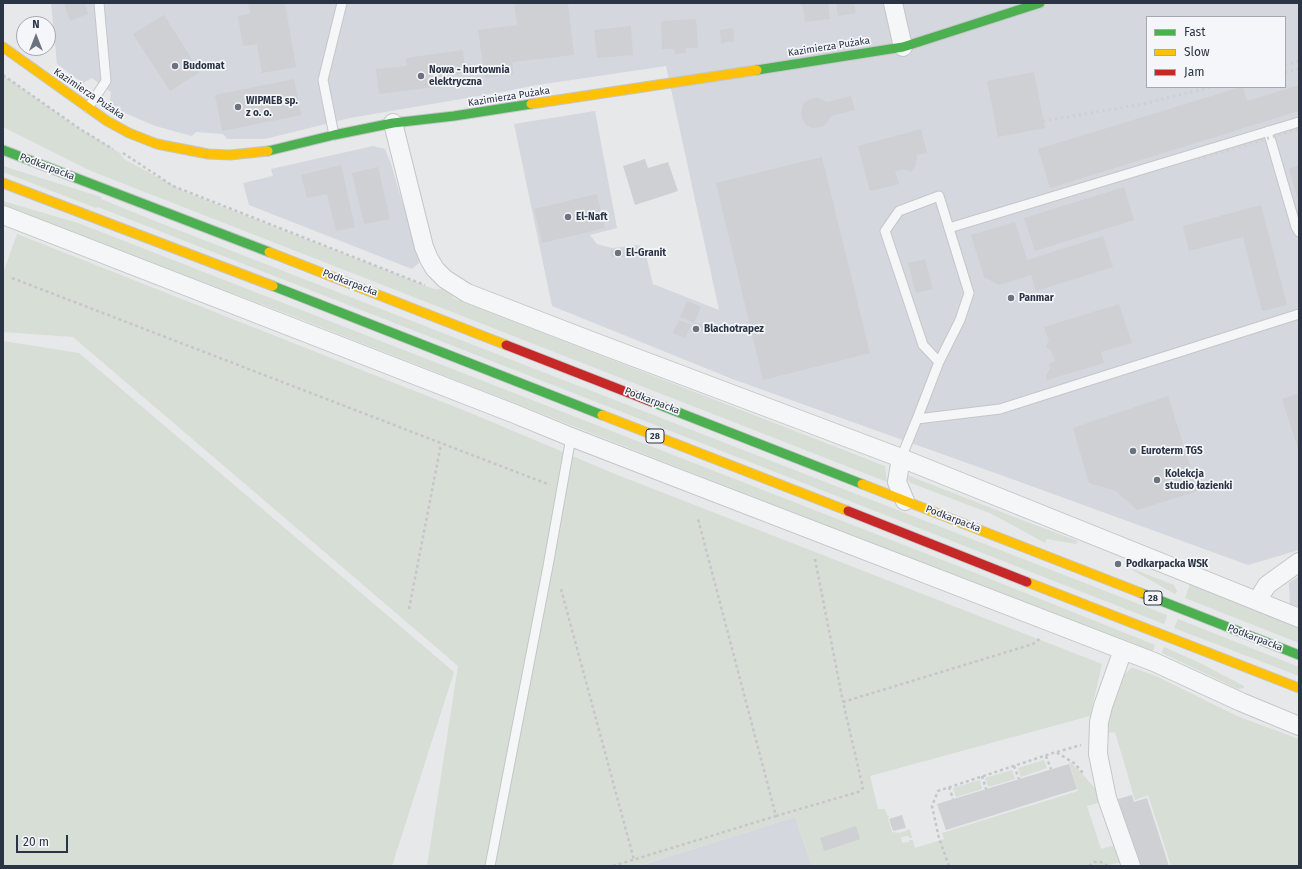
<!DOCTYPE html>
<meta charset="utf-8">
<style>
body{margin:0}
#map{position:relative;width:1302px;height:869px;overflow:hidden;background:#e6e8ea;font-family:"Fira Sans",sans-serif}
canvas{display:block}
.frame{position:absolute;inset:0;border:4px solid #2b3445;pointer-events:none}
.legend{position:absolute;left:1146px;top:16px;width:140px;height:72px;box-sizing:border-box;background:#f4f6f9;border:1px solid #a4a8b1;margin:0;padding:5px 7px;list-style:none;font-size:12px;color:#2b3445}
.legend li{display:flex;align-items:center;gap:8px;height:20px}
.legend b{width:20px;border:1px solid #a4a8b1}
.north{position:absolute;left:16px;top:16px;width:40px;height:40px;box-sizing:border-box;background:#f4f6f9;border:1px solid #a4a8b1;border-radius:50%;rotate:0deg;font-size:11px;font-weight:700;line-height:16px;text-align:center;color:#2b3445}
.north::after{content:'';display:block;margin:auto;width:14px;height:18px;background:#6c737f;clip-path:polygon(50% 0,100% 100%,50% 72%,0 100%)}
.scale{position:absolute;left:16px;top:835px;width:52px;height:18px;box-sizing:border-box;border:2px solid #2b3445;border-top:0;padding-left:5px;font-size:12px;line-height:14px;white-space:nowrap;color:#2b3445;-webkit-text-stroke:3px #f4f6f9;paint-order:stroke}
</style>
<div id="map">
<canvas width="1302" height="869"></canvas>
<div class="frame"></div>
<ul class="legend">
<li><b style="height:5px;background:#4caf50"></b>Fast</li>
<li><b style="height:5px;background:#ffc107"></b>Slow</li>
<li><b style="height:5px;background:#c62828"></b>Jam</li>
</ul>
<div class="north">N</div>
<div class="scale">20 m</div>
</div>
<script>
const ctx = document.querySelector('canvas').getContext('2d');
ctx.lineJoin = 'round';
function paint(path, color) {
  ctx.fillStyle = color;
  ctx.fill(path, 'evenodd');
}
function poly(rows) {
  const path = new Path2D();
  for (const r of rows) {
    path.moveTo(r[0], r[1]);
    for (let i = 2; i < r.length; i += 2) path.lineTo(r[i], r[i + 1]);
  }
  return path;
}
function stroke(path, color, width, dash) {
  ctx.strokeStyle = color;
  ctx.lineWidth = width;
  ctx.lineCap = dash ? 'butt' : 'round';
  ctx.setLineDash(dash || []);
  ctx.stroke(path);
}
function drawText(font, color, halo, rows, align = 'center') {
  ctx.font = font + ' "Fira Sans",sans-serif';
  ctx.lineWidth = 3.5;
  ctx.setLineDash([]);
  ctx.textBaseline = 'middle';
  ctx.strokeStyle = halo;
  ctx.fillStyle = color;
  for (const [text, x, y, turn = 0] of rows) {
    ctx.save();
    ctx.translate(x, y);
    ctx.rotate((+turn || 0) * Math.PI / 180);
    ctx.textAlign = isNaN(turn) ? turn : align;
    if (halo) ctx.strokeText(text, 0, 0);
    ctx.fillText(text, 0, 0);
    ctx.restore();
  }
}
paint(poly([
 [51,3,1299,3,1299,550,1248,565,1023,483,735,380,552,306,514,124,595,111,617,228,590,235,597,244,612,248,639,245,646,255,653,284,719,310,666,66,531,86,502,92,350,118,265,139,227,139,223,134,196,132,192,136,155,126,114,108,110,100,111,92,92,78,83,83,57,64],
 [1147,17,1285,17,1285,87,1147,87],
 [373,146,385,149,391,164,420,262,412,269,249,205,243,183,273,176,271,169],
 [1299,576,1299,607,1290,604,1289,583],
 [795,817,812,866,639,866]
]), '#d4d7dd');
paint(poly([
 [3,75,75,126,120,153,124,159,185,192,434,289,442,289,453,296,453,298,885,466,887,482,91,171,3,127],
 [3,166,101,197,101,199,155,221,1167,615,1164,624,98,207,96,208,3,172],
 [3,201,78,223,963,568,1155,645,1152,653,290,315,3,207],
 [17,234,473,414,615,474,1102,664,1090,716,870,776,878,809,885,809,887,815,889,816,888,820,892,832,900,833,910,829,912,838,909,838,908,836,901,837,902,843,909,842,909,840,913,840,915,848,944,839,942,833,1078,791,1069,762,1070,762,1080,771,1098,792,1101,802,1087,806,1101,849,1115,845,1120,862,1109,865,1107,864,1107,866,812,866,795,817,639,866,427,866,458,666,73,337,3,332,3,273],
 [3,341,79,353,454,672,392,866,3,866],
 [907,475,1027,522,1078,541,1076,544,1047,539,1045,543,992,514,911,483,909,481],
 [1133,569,1174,585,1177,591,1176,593,1175,594,1132,570],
 [1190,584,1299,628,1299,643,1185,598],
 [1178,619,1299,667,1299,676,1174,628],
 [1164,647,1198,662,1244,686,1244,688,1238,689,1162,653],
 [1131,668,1134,668,1158,677,1237,716,1299,739,1299,866,1171,866,1148,795,1135,800,1115,732,1106,733,1107,723,1118,687,1123,676],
 [1044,760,1047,768,1021,777,1018,768],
 [1012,770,1015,779,988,787,985,778],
 [980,780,982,789,956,797,953,788]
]), '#d6ded6');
paint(poly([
 [64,3,85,3,88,14,70,21],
 [248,3,285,3,296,67,262,73,257,44,243,46,238,16,250,14],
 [514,3,568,3,574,55,512,62,513,74,485,78,478,30,517,25],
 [801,3,828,3,830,19,805,22,803,6,801,6],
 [836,3,854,3,856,13,838,16],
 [164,15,200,72,170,91,133,34],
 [696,19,698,48,686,48,686,53,675,54,674,49,662,49,661,21],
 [631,26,633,55,597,58,594,30],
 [733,28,734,41,721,43,720,30],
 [463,50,465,73,442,75,443,86,379,94,376,69,407,66,406,58],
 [1034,72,1045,128,998,137,987,81],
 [294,79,301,115,222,131,215,95],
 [1299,85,1299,111,1050,188,1038,149,1241,87,1243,87,1247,101],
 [851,96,855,110,831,116,829,120,823,127,813,128,808,126,804,122,802,118,801,113,802,108,804,103,808,100,813,98,818,98,827,102],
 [921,129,927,153,917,155,916,165,911,172,904,169,895,171,899,184,870,191,858,146],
 [822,157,870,353,763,380,716,183],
 [645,159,648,168,668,162,678,191,635,205,623,166],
 [341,165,355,227,336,231,327,194,307,198,301,175],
 [1299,166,1299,203,1289,169],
 [378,167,390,219,364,224,352,173],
 [1124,187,1134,220,1035,251,1024,218],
 [597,194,605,228,542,243,534,209],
 [1261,205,1287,305,1262,311,1243,237,1189,251,1183,226],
 [1015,222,1027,260,1103,236,1113,267,1036,291,1031,275,999,285,984,277,971,235],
 [611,250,625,250,625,257,611,257],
 [925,259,933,289,916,293,908,263],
 [687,301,701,307,694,323,680,317],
 [1119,304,1132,343,1101,352,1104,363,1047,380,1046,376,1050,368,1049,364,1055,361,1051,350,1046,347,1049,341,1044,327],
 [679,320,691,325,685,338,673,333],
 [694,323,705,324,704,331,690,332],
 [1299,393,1299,452,1282,399],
 [1168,396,1198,491,1137,510,1116,491,1089,483,1073,428],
 [1069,764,1077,789,946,830,937,804],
 [1132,795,1134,802,1147,798,1169,866,1139,866,1118,799],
 [902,815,906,828,893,831,889,819],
 [856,826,860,839,824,851,820,838]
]), '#ced0d3');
const lane = poly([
 [88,108,106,81,99,3],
 [1268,131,1296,227,1299,232],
 [334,135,323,80,342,3],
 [949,228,1299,122],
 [917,419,939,362,960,320,969,293,939,196,899,211,885,231,923,345,939,362],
 [901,458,917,419,1000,409,1299,314],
 [490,866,548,566,571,437]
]);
const street = poly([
 [893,3,903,47],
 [393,123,424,247,429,259,435,269,445,279,467,293,594,342,901,458,1299,618],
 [3,215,515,414,571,437,1123,650,1154,662,1241,702,1299,726],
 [901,458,897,482,905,501],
 [1257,601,1267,585,1299,562],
 [1123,650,1103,706,1099,722,1098,754,1107,798,1131,866]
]);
const fast = poly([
 [757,70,903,47,1040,3],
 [3,150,269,252],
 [268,151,334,135,393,123,454,116,531,104],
 [273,286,602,415],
 [652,402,862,484],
 [1141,593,1299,655]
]);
const slow = poly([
 [3,47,107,121,129,133,157,144,208,154,230,155,268,151],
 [531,104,757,70],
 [3,183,273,286],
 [269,252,506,345],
 [602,415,848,511],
 [862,484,1141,593],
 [1027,582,1299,688]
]);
const jam = poly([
 [506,345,652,402],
 [848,511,1027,582]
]);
stroke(lane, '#c4c6c8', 11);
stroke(street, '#c4c6c8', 20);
stroke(fast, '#c4c6c8', 11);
stroke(slow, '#c4c6c8', 11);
stroke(jam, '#c4c6c8', 11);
stroke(poly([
 [3,75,80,129,113,149],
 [123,153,173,186,417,282,425,285],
 [12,278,550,485],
 [815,559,843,702],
 [561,589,634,860],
 [409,609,441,444],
 [1057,752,1081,745],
 [1046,756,1051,769],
 [1014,766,1019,779],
 [982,776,986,789],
 [949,787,953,799],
 [776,816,858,792,863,788,843,702,1033,644,1042,637],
 [613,866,776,816,698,519],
 [949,866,939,838,932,806,938,791,1056,752,1074,763,1083,773],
 [1089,866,1094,862,1101,862,1108,866]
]), '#c5c6ca', 2.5, [3, 3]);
stroke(lane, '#f5f6f7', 9);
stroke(street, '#f5f6f7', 18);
stroke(fast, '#4caf50', 9);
stroke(slow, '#ffc107', 9);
stroke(jam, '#c62828', 9);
stroke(poly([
 [1285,65,1299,61],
 [1285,72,1299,69],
 [1002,128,1143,104,1210,87],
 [1198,159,1299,129]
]), '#cecfd2', 3, [2, 4]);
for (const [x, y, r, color] of [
 [175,66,4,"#6c737f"],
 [421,76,4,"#6c737f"],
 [238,107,4,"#6c737f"],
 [568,217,4,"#6c737f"],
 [618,253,4,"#6c737f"],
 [1011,298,4,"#6c737f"],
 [696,329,4,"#6c737f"],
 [1133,451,4,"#6c737f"],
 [1157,480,4,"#6c737f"],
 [1118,564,4,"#6c737f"]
]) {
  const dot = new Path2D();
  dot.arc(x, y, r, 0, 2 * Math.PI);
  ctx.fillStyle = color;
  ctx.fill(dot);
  stroke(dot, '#f4f6f9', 1.5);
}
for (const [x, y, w] of [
 [655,436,18],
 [1153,598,18]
]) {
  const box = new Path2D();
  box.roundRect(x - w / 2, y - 7, w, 14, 3);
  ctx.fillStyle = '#f4f6f9';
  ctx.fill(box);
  stroke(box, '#2b3445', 1);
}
drawText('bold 9px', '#2b3445', null, [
 ["28",655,436],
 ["28",1153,598]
]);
drawText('10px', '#2b3445', '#f4f6f9', [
 ["Kazimierza Pużaka",829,47,-9],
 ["Kazimierza Pużaka",89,94,34],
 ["Kazimierza Pużaka",509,97,-9],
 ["Podkarpacka",47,167,21],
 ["Podkarpacka",350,283,21],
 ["Podkarpacka",652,401,21],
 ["Podkarpacka",953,519,21],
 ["Podkarpacka",1255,638,21]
]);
drawText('bold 10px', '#2b3445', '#f4f6f9', [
 ["Budomat",183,66],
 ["Nowa - hurtownia",429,70],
 ["elektryczna",429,82],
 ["WIPMEB sp.",246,101],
 ["z o. o.",246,113],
 ["El-Naft",576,217],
 ["El-Granit",626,253],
 ["Panmar",1019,298],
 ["Blachotrapez",704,329],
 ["Euroterm TGS",1141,451],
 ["Kolekcja",1165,474],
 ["studio łazienki",1165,486],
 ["Podkarpacka WSK",1126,564]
], 'left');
</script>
